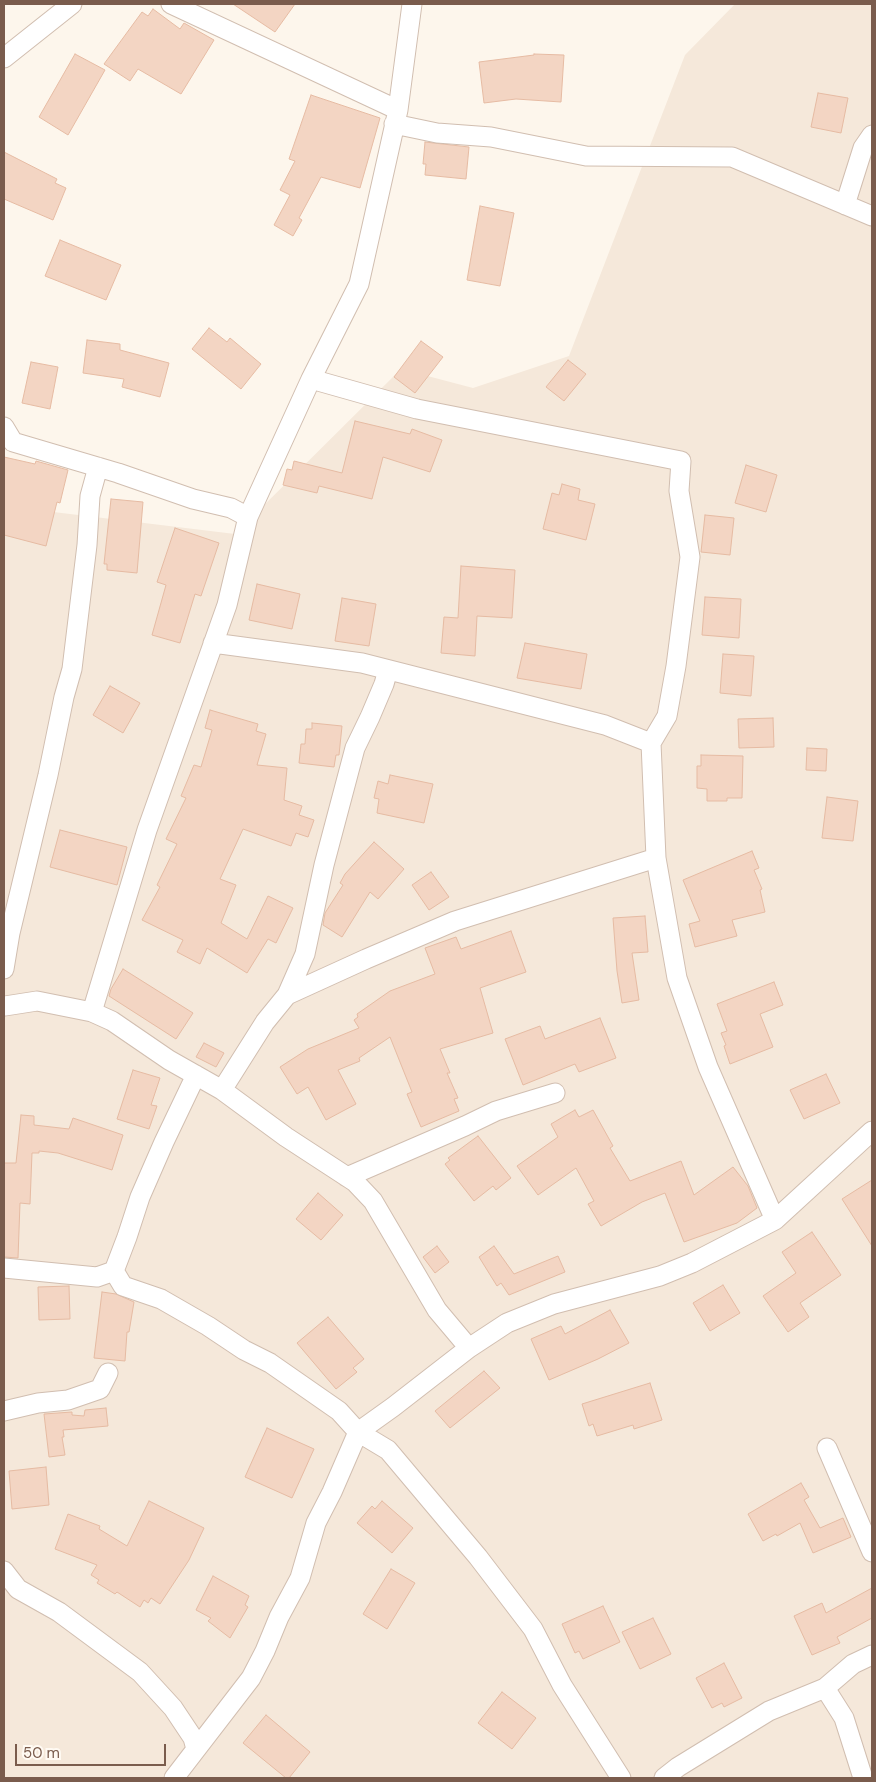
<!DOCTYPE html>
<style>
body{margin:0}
#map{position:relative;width:876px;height:1782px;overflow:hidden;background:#fdf6ec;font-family:"DM Sans",sans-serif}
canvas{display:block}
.frame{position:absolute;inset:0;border:5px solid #7a5c4d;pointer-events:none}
.scale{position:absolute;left:15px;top:1744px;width:151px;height:22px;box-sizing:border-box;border:2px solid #7a5c4d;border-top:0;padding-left:6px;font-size:15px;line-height:18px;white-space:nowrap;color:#7a5c4d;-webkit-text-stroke:4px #fffaf3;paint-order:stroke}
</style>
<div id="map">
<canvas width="876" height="1782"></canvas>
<div class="frame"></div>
<div class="scale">50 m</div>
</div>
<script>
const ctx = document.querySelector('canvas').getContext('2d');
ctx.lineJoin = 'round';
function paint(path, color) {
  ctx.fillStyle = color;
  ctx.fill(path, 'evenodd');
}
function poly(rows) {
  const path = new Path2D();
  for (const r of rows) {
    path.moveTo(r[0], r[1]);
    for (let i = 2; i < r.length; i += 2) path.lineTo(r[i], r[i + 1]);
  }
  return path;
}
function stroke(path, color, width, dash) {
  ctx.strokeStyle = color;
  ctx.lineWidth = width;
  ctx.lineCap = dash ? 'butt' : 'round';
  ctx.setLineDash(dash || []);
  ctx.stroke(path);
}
paint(poly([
 [735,4,872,4,872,1778,4,1778,4,506,235,534,401,369,473,388,569,356,685,55]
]), '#f5e8da');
const building = poly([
 [233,4,295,4,275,32,233,4],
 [153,9,180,29,184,23,214,40,181,94,138,69,130,81,104,64,142,12,148,16,153,9],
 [75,54,105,70,68,135,39,117,75,54],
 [534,54,564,55,561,102,516,99,484,103,479,62,534,55,534,54],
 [818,93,848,98,841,133,811,127,818,93],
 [311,95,380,118,360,188,321,177,299,218,302,220,293,236,274,225,290,195,280,190,295,161,289,159,311,95],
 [425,142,469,147,466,179,425,175,426,164,423,164,425,142],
 [4,152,57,179,55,183,66,188,53,220,4,199,4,152],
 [480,206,514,213,500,286,467,280,480,206],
 [60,240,121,265,106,300,45,276,60,240],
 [209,328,227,342,230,338,261,364,241,389,192,349,209,328],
 [87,340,120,344,120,350,169,363,160,397,122,387,124,379,83,373,87,340],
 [421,341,443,357,415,393,394,377,421,341],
 [568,360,586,374,564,401,546,387,568,360],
 [31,362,58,367,50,409,22,403,31,362],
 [355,421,410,434,412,429,442,440,430,472,383,457,372,499,319,486,317,493,283,485,287,469,292,470,294,461,342,473,355,421],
 [4,457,35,464,36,461,68,470,60,503,57,502,46,546,4,535,4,457],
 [746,465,777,475,766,512,735,503,746,465],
 [562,484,580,489,578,500,595,504,586,540,543,529,552,493,559,495,562,484],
 [111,499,143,502,137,573,107,570,107,564,104,564,111,499],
 [705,515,734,518,730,555,701,552,705,515],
 [175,528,219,543,201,596,195,594,180,643,152,635,166,585,157,582,175,528],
 [461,566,515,570,512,618,477,616,475,656,441,653,444,617,458,618,461,566],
 [257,584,300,594,292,629,249,620,257,584],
 [705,597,741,599,739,638,702,635,705,597],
 [342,598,376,604,369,646,335,641,342,598],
 [525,643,587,654,581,689,517,678,525,643],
 [723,654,754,656,751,696,720,693,723,654],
 [110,686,140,703,123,733,93,715,110,686],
 [210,710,258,724,256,731,266,734,257,765,287,768,284,800,302,806,299,815,314,820,308,837,296,833,291,846,243,829,220,879,236,885,221,923,247,939,268,896,293,908,276,943,268,939,247,973,207,948,200,964,177,952,183,940,142,920,160,887,157,885,177,844,166,839,186,798,181,796,194,765,201,767,212,730,205,728,210,710],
 [773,718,774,747,739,748,738,719,773,718],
 [312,723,342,726,339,755,336,755,334,767,299,763,301,744,305,744,306,729,312,729,312,723],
 [807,748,827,749,826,771,806,770,807,748],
 [701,755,743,756,742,798,727,798,727,801,707,801,707,789,697,788,697,766,701,766,701,755],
 [390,775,433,784,424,823,377,813,379,799,374,798,378,781,388,784,390,775],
 [827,797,858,801,853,841,822,838,827,797],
 [60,830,127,847,117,885,50,867,60,830],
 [374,842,404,869,378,899,370,892,342,937,323,925,325,913,343,885,340,883,345,874,374,842],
 [752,851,759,868,754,870,762,889,760,890,765,912,732,920,737,936,695,947,689,924,700,921,683,880,752,851],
 [431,872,449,897,429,910,412,885,431,872],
 [645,916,648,952,632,953,639,1000,622,1003,617,971,613,918,645,916],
 [511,931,526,972,480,988,493,1033,440,1049,450,1073,447,1073,458,1098,454,1099,459,1111,421,1127,407,1094,412,1092,390,1037,359,1058,360,1061,338,1070,356,1104,326,1120,308,1087,297,1094,280,1067,308,1049,359,1028,354,1020,358,1017,357,1014,390,991,435,974,425,948,456,937,461,949,511,931],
 [123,969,193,1013,176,1039,109,996,111,989,123,969],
 [774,982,783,1005,760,1014,773,1047,730,1064,724,1046,726,1045,721,1033,727,1031,717,1004,774,982],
 [600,1018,616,1058,579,1072,575,1064,523,1085,505,1039,540,1026,545,1039,600,1018],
 [204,1043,224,1053,216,1067,196,1057,204,1043],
 [133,1070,160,1078,151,1105,157,1106,149,1129,117,1119,133,1070],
 [826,1074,840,1103,804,1119,790,1090,826,1074],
 [575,1110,579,1117,593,1110,613,1146,610,1148,630,1181,681,1161,694,1195,733,1167,748,1186,757,1208,737,1223,684,1242,665,1193,642,1202,601,1226,588,1204,594,1201,576,1168,538,1195,517,1166,558,1137,551,1124,575,1110],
 [21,1115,34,1116,34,1125,69,1129,73,1118,123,1135,112,1170,58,1153,39,1151,39,1153,32,1153,30,1204,20,1203,18,1258,4,1257,4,1163,16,1163,21,1115],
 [478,1136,511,1178,496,1190,493,1186,474,1201,445,1164,450,1160,448,1158,478,1136],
 [872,1180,872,1246,842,1199,872,1180],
 [318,1193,343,1215,321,1240,296,1219,318,1193],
 [812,1232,841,1275,800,1303,809,1317,788,1332,763,1296,796,1273,782,1252,812,1232],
 [437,1246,449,1262,435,1273,423,1257,437,1246],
 [494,1246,514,1274,558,1256,565,1272,509,1295,501,1283,497,1286,479,1257,494,1246],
 [723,1285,740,1313,710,1331,693,1303,723,1285],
 [69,1286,70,1319,39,1320,38,1287,69,1286],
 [102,1292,116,1294,134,1302,129,1332,127,1332,125,1361,94,1358,102,1292],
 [610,1310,629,1343,598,1359,549,1380,531,1339,561,1326,565,1334,610,1310],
 [328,1317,364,1359,353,1368,357,1372,336,1389,297,1343,328,1317],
 [484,1371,500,1388,450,1428,435,1411,484,1371],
 [650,1383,662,1420,634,1429,633,1425,597,1436,593,1424,589,1426,582,1404,650,1383],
 [106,1408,108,1426,63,1430,64,1437,62,1437,65,1455,49,1457,44,1414,72,1412,72,1415,84,1416,85,1410,106,1408],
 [267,1428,314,1449,292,1498,245,1477,267,1428],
 [46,1467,49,1505,12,1509,9,1471,46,1467],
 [801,1483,809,1497,804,1500,820,1528,843,1518,851,1537,813,1553,800,1523,777,1536,776,1534,763,1541,748,1514,801,1483],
 [149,1501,204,1528,189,1560,160,1604,151,1598,148,1603,144,1600,140,1607,117,1592,115,1594,97,1583,99,1580,91,1575,97,1565,55,1549,68,1514,100,1526,99,1529,127,1546,149,1501],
 [382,1501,413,1528,392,1553,357,1523,372,1506,375,1509,382,1501],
 [391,1569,415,1583,387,1629,363,1614,391,1569],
 [213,1576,249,1596,245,1605,248,1607,230,1638,208,1621,211,1618,196,1610,213,1576],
 [872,1588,872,1618,837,1637,840,1643,812,1655,794,1616,822,1603,826,1613,872,1588],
 [603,1606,620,1642,583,1659,579,1651,575,1653,562,1624,603,1606],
 [653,1618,671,1654,640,1669,622,1632,653,1618],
 [724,1663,742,1698,724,1707,722,1703,712,1708,696,1678,724,1663],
 [502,1692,536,1718,512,1749,478,1723,502,1692],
 [266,1715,310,1752,289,1778,286,1778,243,1743,266,1715]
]);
paint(building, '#f3d5c3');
stroke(building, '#e6bba3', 1);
const minor = poly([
 [171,4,398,110],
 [4,58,72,4],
 [394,124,437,133,491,137,586,156,732,157,872,216],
 [845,205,863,148,872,135],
 [311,379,417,409,681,461,679,491,690,557,676,666,667,716,651,743],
 [4,427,13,442,118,473,193,499,231,508,248,517],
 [213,643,362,663,605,725,651,743,656,858,677,978,708,1067,775,1220],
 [4,969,10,933,48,775,64,697,72,669,87,545,90,496,98,467],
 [287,995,305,954,324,865,355,748,370,717,384,684,388,670],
 [5,1006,37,1001,92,1012,112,1021,169,1060,222,1090],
 [92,1012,147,830,227,605,248,517,311,379,359,284,398,110,412,4],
 [196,1075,164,1142,140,1197,127,1237,114,1271,123,1286,161,1299,208,1326,244,1350,270,1363,339,1411,358,1432,388,1450,478,1557,533,1629,562,1685,621,1778],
 [347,1177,465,1126,496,1111,555,1093],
 [4,1268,97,1277,114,1271],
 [469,1348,437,1310,373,1201,355,1182,286,1137,222,1090,265,1022,287,995,366,959,455,921,656,858],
 [4,1411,38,1403,68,1400,100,1389,108,1373],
 [827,1448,872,1552],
 [4,1571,18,1589,59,1612,140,1672,173,1708,193,1738,196,1749],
 [825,1688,844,1718,863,1778],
 [174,1778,251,1678,265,1651,279,1617,300,1578,316,1523,332,1492,358,1432,393,1407,469,1348,507,1323,554,1304,660,1276,692,1263,775,1220,872,1131],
 [664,1778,678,1767,769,1711,825,1688,853,1664,872,1655]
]);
stroke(minor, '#d1beb0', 21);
stroke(minor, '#fff', 19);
</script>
